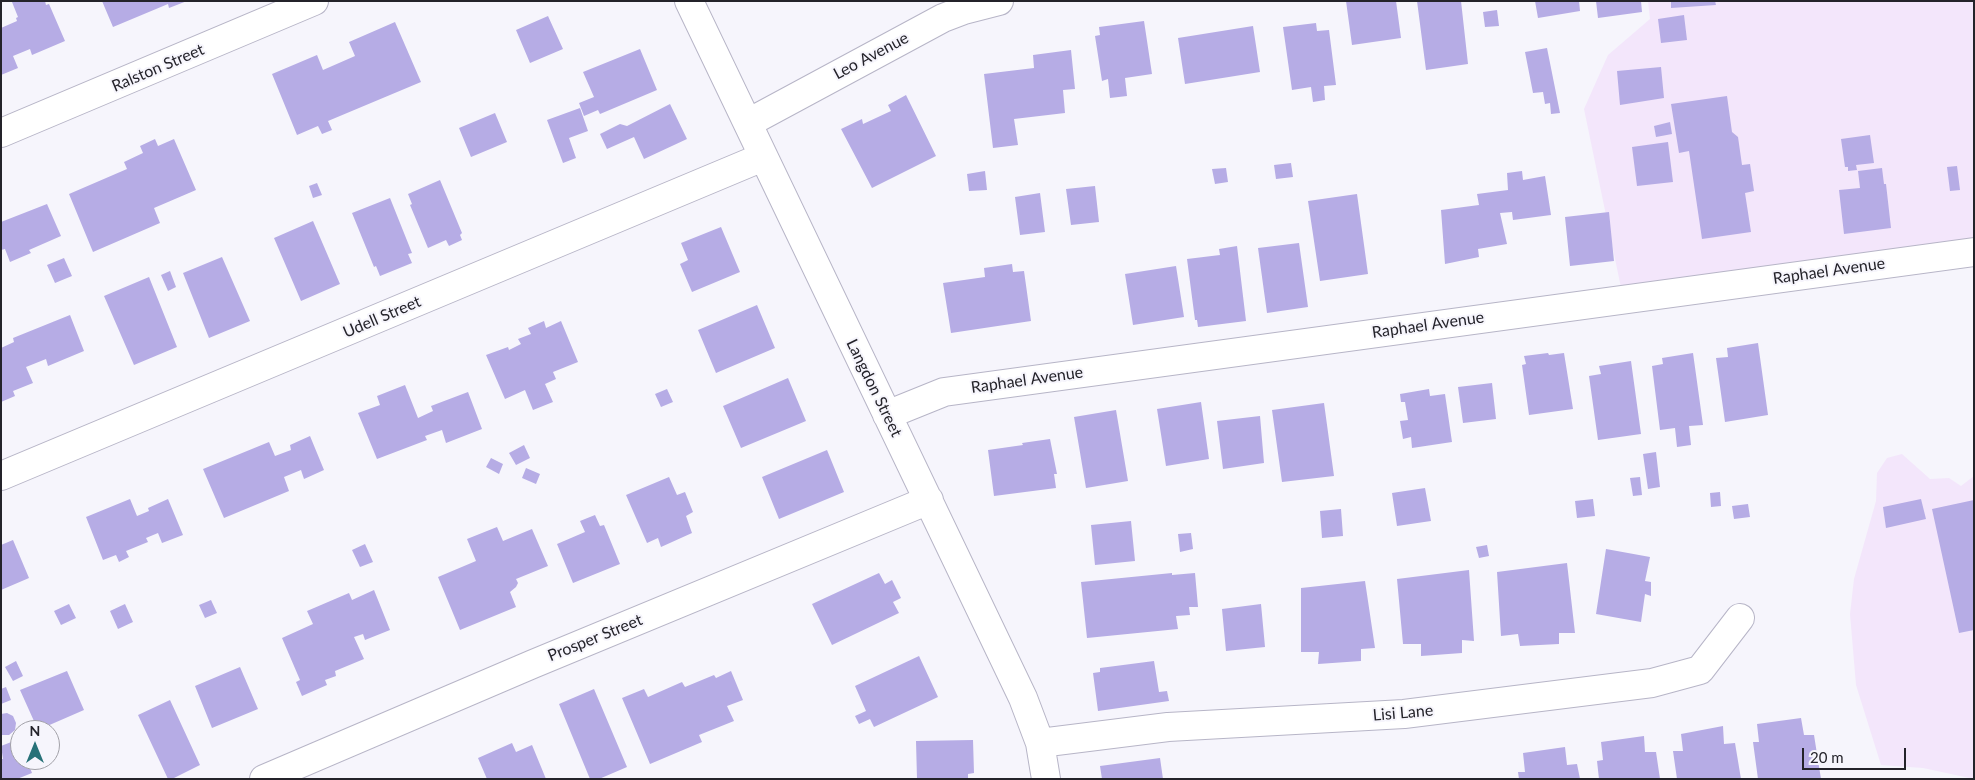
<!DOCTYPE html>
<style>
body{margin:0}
#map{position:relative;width:1975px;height:780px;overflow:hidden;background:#f6f5fc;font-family:Lato,sans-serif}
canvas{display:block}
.frame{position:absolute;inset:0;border:2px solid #24232a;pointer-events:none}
.north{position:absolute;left:10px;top:720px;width:50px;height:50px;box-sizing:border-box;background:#f6f5fc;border:1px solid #a2a1a8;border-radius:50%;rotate:0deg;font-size:14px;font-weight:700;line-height:20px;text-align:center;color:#24232a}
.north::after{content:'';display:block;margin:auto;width:18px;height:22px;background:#277178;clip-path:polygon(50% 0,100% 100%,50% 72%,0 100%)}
.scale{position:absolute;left:1802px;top:748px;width:104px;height:22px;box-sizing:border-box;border:2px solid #24232a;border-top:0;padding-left:6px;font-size:15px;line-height:18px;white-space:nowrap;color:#24232a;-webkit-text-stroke:4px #f6f5fc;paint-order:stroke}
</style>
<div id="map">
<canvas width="1975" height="780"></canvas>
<div class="frame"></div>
<div class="north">N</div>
<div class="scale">20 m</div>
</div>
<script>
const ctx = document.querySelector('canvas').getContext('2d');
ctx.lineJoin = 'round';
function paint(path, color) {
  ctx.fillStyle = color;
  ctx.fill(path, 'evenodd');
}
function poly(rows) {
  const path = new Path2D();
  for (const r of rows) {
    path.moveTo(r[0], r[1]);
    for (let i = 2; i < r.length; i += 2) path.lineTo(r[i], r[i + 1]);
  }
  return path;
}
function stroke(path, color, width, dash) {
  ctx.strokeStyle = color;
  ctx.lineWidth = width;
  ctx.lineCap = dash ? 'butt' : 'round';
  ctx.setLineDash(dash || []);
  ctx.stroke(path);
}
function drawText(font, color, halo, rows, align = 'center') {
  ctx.font = font + ' Lato,sans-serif';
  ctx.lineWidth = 4;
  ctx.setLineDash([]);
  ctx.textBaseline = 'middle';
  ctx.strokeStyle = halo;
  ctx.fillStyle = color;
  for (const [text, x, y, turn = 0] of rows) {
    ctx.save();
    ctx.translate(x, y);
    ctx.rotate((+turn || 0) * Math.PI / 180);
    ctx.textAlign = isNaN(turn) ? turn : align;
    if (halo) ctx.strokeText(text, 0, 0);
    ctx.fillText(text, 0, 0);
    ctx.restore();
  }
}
paint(poly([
 [1648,1,1974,1,1974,260,1625,307,1584,109,1608,55,1650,19],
 [1902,454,1930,479,1949,478,1961,486,1974,476,1974,779,1923,768,1881,765,1856,685,1850,614,1854,579,1876,501,1877,473,1887,458]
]), '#f3e6fb');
paint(poly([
 [14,1,45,1,46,5,49,4,65,41,32,55,30,49,13,56,18,68,1,75,1,28,17,21,16,18,18,17,12,2],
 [102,1,187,1,169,8,168,4,113,27],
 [1346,1,1396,1,1401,38,1352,45],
 [1417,1,1461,1,1468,64,1426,70],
 [1535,1,1579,1,1580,11,1538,18],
 [1596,1,1641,1,1642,12,1598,18],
 [1671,1,1715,1,1716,5,1671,8],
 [1497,10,1499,26,1485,27,1483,12],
 [1684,15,1687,40,1661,43,1658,19],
 [548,16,563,49,530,63,516,30],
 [1144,21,1152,74,1125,78,1127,96,1110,98,1108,79,1102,81,1095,36,1100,35,1099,27],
 [395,22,421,82,328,121,332,130,322,134,318,126,297,135,272,74,317,55,323,70,355,56,349,42],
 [1316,23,1317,31,1329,30,1336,85,1324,86,1325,100,1313,102,1311,87,1292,90,1283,27],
 [1253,26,1260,72,1185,84,1178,38],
 [1547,48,1560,113,1551,114,1550,103,1545,104,1543,92,1533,93,1525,52],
 [640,49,657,90,600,114,598,110,584,116,579,103,594,97,583,72],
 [1071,50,1075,89,1063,90,1065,113,1014,119,1018,145,993,148,984,74,1034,68,1033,55],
 [1661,67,1664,98,1620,105,1617,71],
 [906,95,936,156,872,188,841,129,862,119,863,124,891,111,888,105],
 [1727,96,1732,132,1738,137,1742,165,1750,164,1754,191,1745,193,1751,232,1702,239,1689,151,1679,153,1671,104],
 [670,104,687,139,644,159,634,137,607,149,600,134,620,124,627,126],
 [580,108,588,131,569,138,576,158,563,163,547,120],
 [495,113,507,142,471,157,459,128],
 [1670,122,1672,134,1656,137,1654,126],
 [1870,135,1874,163,1856,165,1857,170,1848,171,1848,167,1845,167,1841,139],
 [155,139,158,146,174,139,196,190,154,208,160,223,93,252,69,194,127,169,124,162,143,153,140,146],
 [1668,142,1673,182,1637,186,1632,147],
 [1291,163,1293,177,1276,179,1274,165],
 [1957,166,1960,190,1950,191,1947,167],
 [1226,168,1228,182,1215,184,1212,169],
 [1882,168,1884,184,1886,184,1891,228,1844,234,1839,190,1860,188,1858,171],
 [985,171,987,190,969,191,967,174],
 [1522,171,1523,180,1545,176,1551,215,1513,220,1512,212,1500,213,1507,244,1478,249,1479,257,1445,264,1441,210,1479,205,1477,194,1508,190,1507,173],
 [440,180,462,233,460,235,462,240,449,246,446,240,428,248,410,205,412,204,408,194],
 [317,183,322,195,313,198,309,186],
 [1095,186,1099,222,1071,225,1066,189],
 [1040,193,1045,232,1020,235,1015,197],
 [1357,194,1368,274,1320,281,1308,201],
 [390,198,412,253,408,254,412,263,380,276,376,266,374,267,352,213],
 [47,204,61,236,29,250,31,253,10,262,5,249,1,250,1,222],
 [1609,212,1614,261,1570,266,1565,217],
 [313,221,340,284,301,301,274,238],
 [721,227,740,272,692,292,680,264,688,260,681,243],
 [1299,243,1308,307,1267,313,1258,248],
 [1237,246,1246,321,1198,327,1197,320,1195,320,1187,259,1220,255,1219,249],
 [222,257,250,321,209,338,183,273],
 [64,258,72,276,55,283,47,265],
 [1012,264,1013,272,1024,271,1031,321,951,333,943,283,985,277,984,268],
 [1176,266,1184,317,1133,325,1125,274],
 [170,271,176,287,168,291,161,275],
 [149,277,177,347,134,365,104,296],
 [757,305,775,348,716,373,698,330],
 [70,315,84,351,48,366,46,359,26,367,33,383,13,391,15,396,1,402,1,348,14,342,13,338],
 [544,321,546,328,561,321,578,362,553,372,556,379,545,384,553,402,533,410,525,390,505,399,486,355,508,347,509,350,521,344,518,339,531,334,528,328],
 [1758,343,1768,415,1725,422,1716,358,1728,357,1727,348],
 [1548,353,1549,355,1564,353,1573,409,1529,415,1522,365,1526,364,1524,356],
 [1693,353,1703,425,1689,426,1691,445,1677,447,1675,428,1660,430,1652,366,1663,364,1662,358],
 [1631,361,1641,434,1598,440,1589,376,1601,374,1599,366],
 [788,378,806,421,741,448,723,406],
 [1492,383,1496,419,1463,423,1458,387],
 [405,385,418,418,433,411,431,406,468,392,482,429,446,443,442,430,425,436,427,440,377,459,358,413,380,405,377,396],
 [667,389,673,402,661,407,655,394],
 [1429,389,1430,396,1445,394,1452,442,1412,448,1411,437,1403,439,1400,421,1408,420,1405,402,1401,402,1400,394],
 [1201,402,1209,459,1166,466,1157,409],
 [1324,403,1334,476,1282,482,1272,410],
 [1116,410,1128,481,1086,488,1074,417],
 [1260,416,1264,463,1223,469,1217,421],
 [310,436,324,470,304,479,301,470,284,477,289,491,224,518,203,469,269,442,275,456,291,450,290,445],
 [1050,439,1057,474,1054,474,1056,488,994,496,988,450,1023,445,1022,443],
 [524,445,530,458,516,465,509,453],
 [827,450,844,492,779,519,762,477],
 [1656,452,1660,487,1648,489,1643,454],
 [491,458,503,464,499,474,486,467],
 [526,468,540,474,536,484,522,478],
 [669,477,677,495,685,492,693,512,686,516,692,533,661,547,658,538,647,543,626,495],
 [1640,477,1642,495,1633,496,1630,478],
 [1425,488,1431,521,1397,526,1392,493],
 [1720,492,1721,506,1711,507,1710,493],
 [130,499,137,516,149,511,148,508,168,499,183,535,162,543,158,533,146,538,148,542,126,551,129,557,119,562,116,555,103,560,86,517],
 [1593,499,1595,516,1577,518,1575,501],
 [1921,499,1926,519,1886,528,1883,507],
 [1974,500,1974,630,1959,633,1932,509],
 [1748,504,1750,517,1734,519,1732,506],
 [1341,509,1343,536,1322,538,1320,511],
 [595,515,600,526,604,525,620,564,573,583,557,544,585,532,580,521],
 [1131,521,1135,561,1095,565,1091,525],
 [497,527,503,541,532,529,548,566,516,579,518,583,516,587,510,592,516,607,460,630,438,577,476,561,467,539],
 [1191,533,1193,549,1180,552,1178,534],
 [13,540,29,578,1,590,1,545],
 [365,544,373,562,360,567,352,550],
 [1487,545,1489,556,1479,558,1476,547],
 [1606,549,1650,557,1645,581,1651,582,1651,596,1645,594,1641,622,1596,614],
 [1567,563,1575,633,1559,633,1559,644,1520,646,1518,634,1501,636,1497,572],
 [1469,570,1474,641,1462,640,1462,653,1421,656,1421,644,1403,644,1397,579],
 [879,573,885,584,892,580,901,598,893,602,899,613,832,645,812,604],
 [1172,573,1172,575,1195,573,1198,607,1189,607,1190,615,1176,616,1178,629,1087,638,1081,582],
 [1365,581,1375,648,1361,649,1361,661,1318,664,1319,652,1301,652,1301,588],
 [374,590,390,630,365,640,363,634,354,637,364,659,335,671,336,676,325,680,327,685,302,696,296,682,300,680,282,638,313,624,307,611,349,593,352,600],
 [211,600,217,613,205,618,199,605],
 [69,604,76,618,61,625,54,611],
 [125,604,133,622,118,629,110,611],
 [1261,604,1265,647,1226,651,1222,609],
 [919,656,938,697,874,727,870,719,859,724,855,716,866,711,855,686],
 [16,661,23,676,13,681,5,667],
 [1154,661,1159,692,1167,691,1169,701,1098,711,1093,673,1100,672,1100,668],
 [240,667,258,709,212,728,195,686],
 [67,671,84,710,38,730,20,690],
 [731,671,743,700,727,706,734,721,699,735,702,742,650,764,622,698,644,689,648,697,682,682,685,687,714,675,716,678],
 [6,687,11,700,1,704,1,689],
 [594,689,627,767,599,779,590,779,559,704],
 [170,700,200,765,172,779,168,779,138,715],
 [7,713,13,716,16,723,15,730,9,735,1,735,1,714],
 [1801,718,1804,735,1814,735,1821,779,1758,779,1753,742,1759,742,1757,724],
 [1723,726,1724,744,1735,743,1741,779,1677,779,1673,751,1683,751,1681,734],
 [1644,736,1645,752,1656,752,1660,779,1599,779,1597,761,1603,760,1601,742],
 [19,739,20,760,27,760,32,773,17,779,1,779,1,759,3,759,1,746],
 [973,740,974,773,968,774,968,779,917,779,916,741],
 [512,743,516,752,532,745,546,779,487,779,478,758],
 [1565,747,1567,765,1577,764,1580,779,1519,779,1518,772,1525,772,1523,753],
 [1160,758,1163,779,1102,779,1100,766]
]), '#b6ace5');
const minor = poly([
 [689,1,1023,698,1040,743,1046,779],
 [748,123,943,18,964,10,999,1],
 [1,133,314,1],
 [887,415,944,392,1974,252],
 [1,476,763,157],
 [1040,743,1168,727,1404,714,1652,683,1700,670,1740,618],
 [264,779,533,664,929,500]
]);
stroke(minor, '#b7b5c7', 30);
stroke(minor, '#fff', 28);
drawText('16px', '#24232a', '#f6f5fc', [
 ["Leo Avenue",871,56,-28],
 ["Ralston Street",158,68,-23],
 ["Raphael Avenue",1829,271,-8],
 ["Udell Street",382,317,-23],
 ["Raphael Avenue",1428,325,-8],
 ["Raphael Avenue",1027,380,-8],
 ["Langdon Street",874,388,64],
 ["Prosper Street",595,638,-22],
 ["Lisi Lane",1403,713,-5]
]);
</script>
